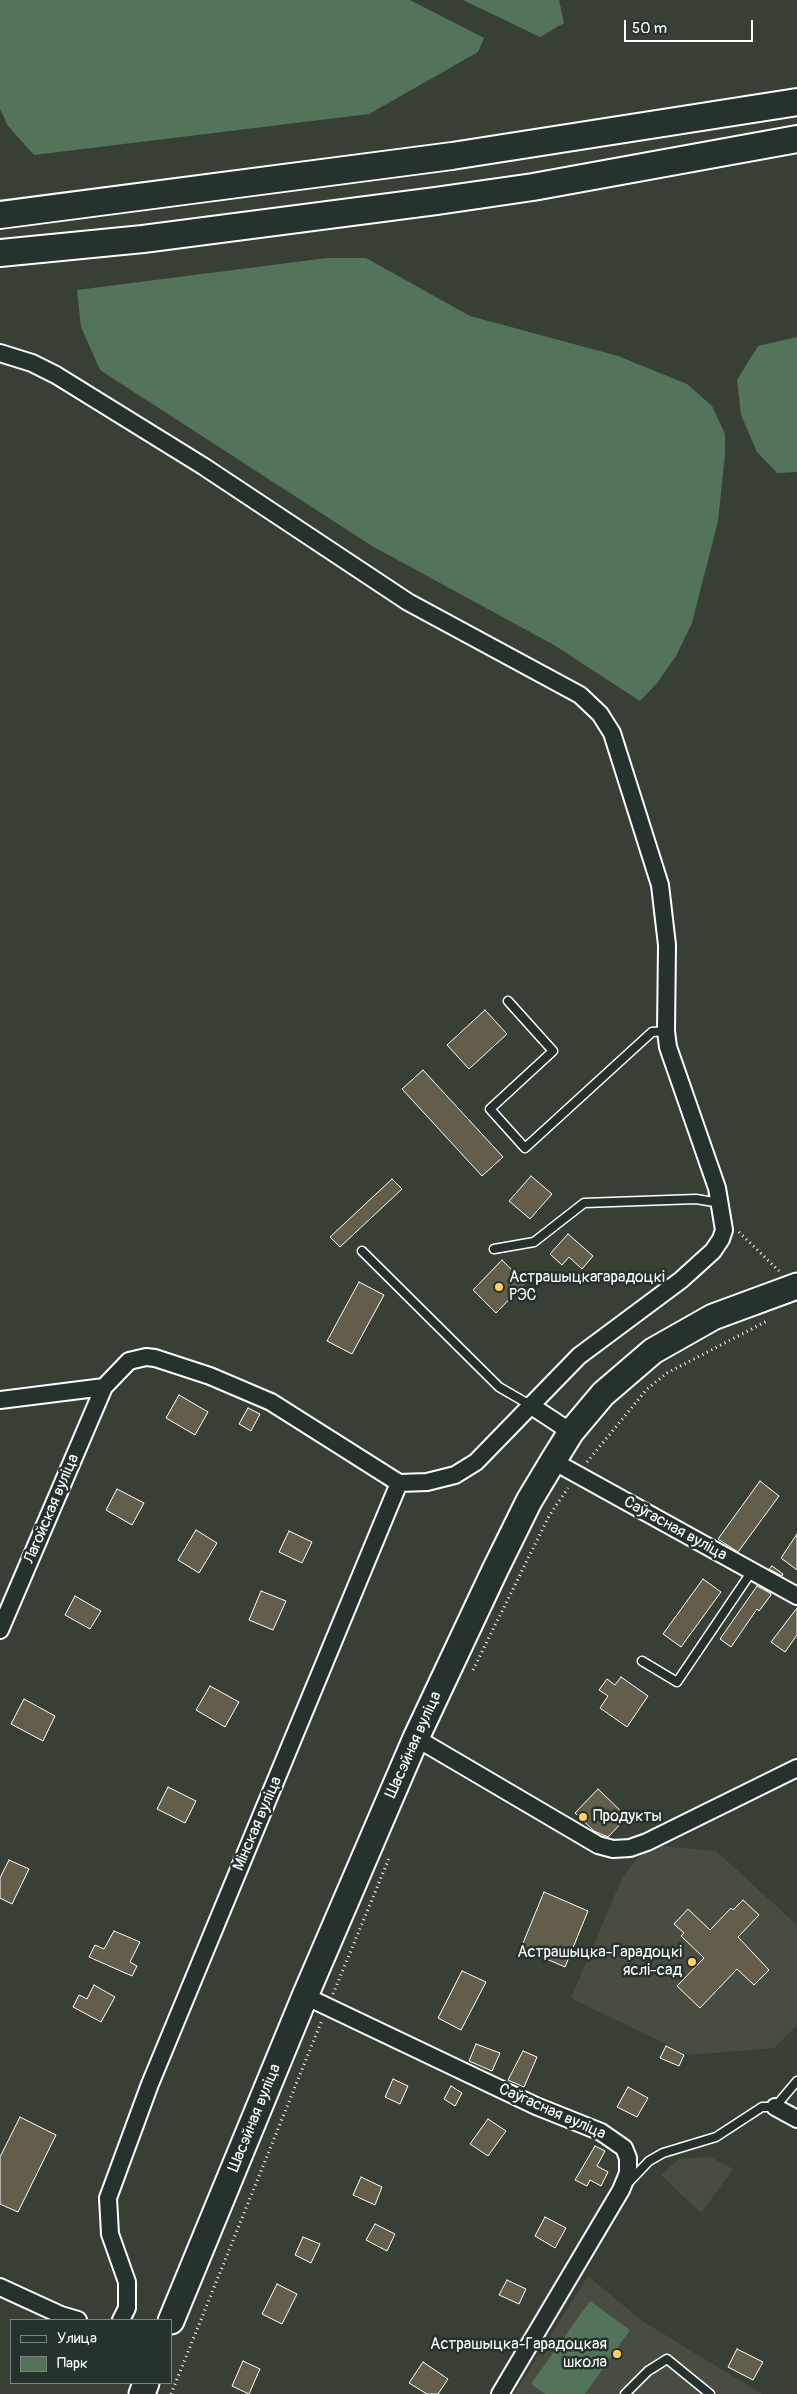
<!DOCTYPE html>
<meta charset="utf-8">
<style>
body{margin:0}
#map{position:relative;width:797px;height:2394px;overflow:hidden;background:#384036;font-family:Pangolin,sans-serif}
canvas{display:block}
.legend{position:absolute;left:10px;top:2319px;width:162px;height:65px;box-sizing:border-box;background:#26332d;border:1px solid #7d8581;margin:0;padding:6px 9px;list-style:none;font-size:15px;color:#fff}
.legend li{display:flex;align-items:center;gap:10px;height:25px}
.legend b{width:25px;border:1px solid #7d8581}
.scale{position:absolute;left:624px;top:20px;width:129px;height:22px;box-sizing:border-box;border:2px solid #fff;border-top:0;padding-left:6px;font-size:15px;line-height:18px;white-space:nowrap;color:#fff;-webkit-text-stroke:4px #26332d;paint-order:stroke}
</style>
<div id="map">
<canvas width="797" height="2394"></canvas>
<ul class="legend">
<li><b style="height:6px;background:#26332d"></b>Улица</li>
<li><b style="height:14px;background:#54735b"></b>Парк</li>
</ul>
<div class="scale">50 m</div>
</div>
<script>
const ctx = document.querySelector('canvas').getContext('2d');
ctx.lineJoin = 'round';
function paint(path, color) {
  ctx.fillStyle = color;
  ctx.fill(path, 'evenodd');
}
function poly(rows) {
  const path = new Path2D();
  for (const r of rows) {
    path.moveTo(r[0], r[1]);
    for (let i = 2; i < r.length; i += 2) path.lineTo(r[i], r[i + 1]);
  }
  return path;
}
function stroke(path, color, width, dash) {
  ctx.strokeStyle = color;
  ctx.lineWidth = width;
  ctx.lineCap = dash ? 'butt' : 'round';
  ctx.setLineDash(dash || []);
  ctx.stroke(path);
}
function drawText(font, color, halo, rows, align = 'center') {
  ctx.font = font + ' Pangolin,sans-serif';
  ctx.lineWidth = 5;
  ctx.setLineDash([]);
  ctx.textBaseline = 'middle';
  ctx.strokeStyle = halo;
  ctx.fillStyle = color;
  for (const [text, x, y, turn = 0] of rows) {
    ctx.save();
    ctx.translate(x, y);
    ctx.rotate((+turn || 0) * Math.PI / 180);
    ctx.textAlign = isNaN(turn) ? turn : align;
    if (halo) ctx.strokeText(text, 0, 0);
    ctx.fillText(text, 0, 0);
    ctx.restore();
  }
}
paint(poly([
 [649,1845,716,1851,797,1925,797,2025,774,2048,688,2055,571,1998,623,1876],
 [710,2157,733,2169,701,2213,661,2175,679,2159],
 [588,2276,642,2321,762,2394,514,2394]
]), '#494d41');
paint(poly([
 [0,0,410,0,484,38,478,52,369,114,34,155,8,126,0,109],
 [463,0,559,0,564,23,540,37],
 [327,258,366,258,470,316,618,356,687,384,712,406,725,434,725,454,718,521,692,623,676,656,657,683,640,701,554,645,372,546,100,370,81,327,77,290],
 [797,337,797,472,777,473,757,452,741,415,737,380,758,346],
 [590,2301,630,2330,585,2394,545,2394,531,2384]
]), '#54735b');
const building = poly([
 [485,1010,507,1034,469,1069,447,1045,485,1010],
 [423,1070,503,1157,482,1176,402,1089,423,1070],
 [531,1176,552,1194,530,1219,509,1201,531,1176],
 [392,1179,402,1189,340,1247,330,1237,392,1179],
 [568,1234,593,1256,582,1269,569,1257,562,1265,550,1254,568,1234],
 [502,1260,525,1283,496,1313,473,1290,502,1260],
 [359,1282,384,1295,352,1354,327,1341,359,1282],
 [179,1395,208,1412,195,1435,166,1418,179,1395],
 [248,1408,260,1414,251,1431,239,1424,248,1408],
 [760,1481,779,1496,738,1552,718,1539,760,1481],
 [117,1489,144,1503,132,1525,106,1510,117,1489],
 [196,1530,217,1543,199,1573,178,1560,196,1530],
 [289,1531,312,1542,302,1563,279,1552,289,1531],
 [797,1534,797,1570,781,1558,797,1534],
 [772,1566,783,1574,782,1576,769,1569,772,1566],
 [703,1579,721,1592,681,1647,663,1634,703,1579],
 [757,1586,770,1593,771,1595,759,1611,757,1609,731,1647,720,1639,757,1586],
 [261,1591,286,1601,273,1630,249,1620,261,1591],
 [75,1596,101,1611,90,1629,65,1615,75,1596],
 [797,1608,797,1635,785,1652,771,1642,797,1608],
 [621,1677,648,1696,627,1727,600,1708,608,1696,599,1690,607,1679,615,1685,621,1677],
 [210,1686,239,1702,225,1727,196,1710,210,1686],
 [24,1699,55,1716,43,1741,11,1724,24,1699],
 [168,1787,196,1801,185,1823,157,1809,168,1787],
 [598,1789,627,1817,608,1837,594,1831,575,1813,598,1789],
 [9,1860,29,1869,12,1904,0,1898,0,1878,9,1860],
 [544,1892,588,1911,565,1967,521,1948,544,1892],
 [743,1900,759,1915,738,1937,769,1970,754,1985,737,1969,700,2008,677,1986,704,1958,681,1936,684,1933,674,1924,688,1909,710,1930,731,1908,733,1910,743,1900],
 [114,1931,140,1942,130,1962,137,1966,132,1976,89,1957,95,1945,104,1949,114,1931],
 [462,1971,486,1982,461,2030,438,2018,462,1971],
 [94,1985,115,1997,101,2022,73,2007,79,1995,87,1999,94,1985],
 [476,2044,500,2053,492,2071,469,2061,476,2044],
 [666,2046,684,2055,679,2066,660,2058,666,2046],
 [523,2051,537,2057,524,2087,508,2080,523,2051],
 [393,2079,408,2086,400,2104,385,2097,393,2079],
 [451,2086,462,2093,455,2106,444,2099,451,2086],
 [628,2087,648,2098,637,2117,617,2107,628,2087],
 [20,2117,56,2135,18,2212,0,2204,0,2157,20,2117],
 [488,2119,506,2131,488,2156,470,2144,488,2119],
 [595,2146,605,2151,597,2166,608,2172,601,2186,590,2180,587,2186,575,2180,595,2146],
 [361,2177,382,2187,375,2205,353,2195,361,2177],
 [545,2217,566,2228,555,2248,535,2236,545,2217],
 [375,2224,395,2234,387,2251,366,2240,375,2224],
 [303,2237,320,2244,311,2263,295,2255,303,2237],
 [507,2280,526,2289,519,2304,499,2295,507,2280],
 [277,2284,297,2294,282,2324,262,2314,277,2284],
 [737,2349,763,2362,753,2380,728,2367,737,2349],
 [243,2361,260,2369,249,2394,232,2386,243,2361],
 [423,2362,448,2379,438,2394,427,2394,409,2383,423,2362]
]);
paint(building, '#635d4c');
stroke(building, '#fff', 1);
const service = poly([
 [508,1001,553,1051,490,1109,525,1148,652,1032,666,1031],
 [494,1249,534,1242,584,1203,696,1199,720,1203],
 [362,1251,499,1387,530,1405],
 [642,1661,677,1682,752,1571],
 [629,2182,649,2161,663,2153,716,2137,762,2107,775,2107,797,2081],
 [625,2394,648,2371,667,2359,710,2394]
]);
const minor = poly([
 [0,353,32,363,56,375,203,466,408,602,580,695,600,714,612,733,660,885,667,945,666,1031,668,1047,717,1188,724,1230,721,1239,713,1251,681,1280,579,1356,476,1462,455,1475,427,1482,399,1483],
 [0,1400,104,1387],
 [530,1405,571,1432],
 [553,1461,797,1596],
 [0,1630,104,1387,129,1361,146,1357,155,1358,210,1376,271,1402,399,1483],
 [416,1738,598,1845,613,1849,630,1848,647,1842,797,1768],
 [305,1996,536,2106,601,2132,624,2148,628,2158,628,2173,621,2190,500,2394],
 [775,2107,797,2119],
 [0,2287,61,2315,78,2320],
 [121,2320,127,2308,127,2282,110,2234,108,2198,150,2084,399,1483]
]);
const primary = poly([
 [171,2321,305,1996,416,1738,495,1570,529,1501,553,1461,571,1432,603,1394,653,1351,713,1317,797,1286],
 [142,2394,146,2383]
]);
const trunk = poly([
 [0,215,452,156,797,102],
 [0,253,143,239,436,201,533,187,797,139]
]);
stroke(service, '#fff', 11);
stroke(minor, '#fff', 20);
stroke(primary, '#fff', 29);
stroke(trunk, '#fff', 30);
stroke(poly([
 [739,1232,779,1271],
 [587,1462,647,1389,667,1373,767,1321],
 [473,1670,549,1516,568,1488],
 [333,1994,390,1856],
 [171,2394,322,2020]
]), '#fff', 3, [1, 4]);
stroke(service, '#26332d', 8);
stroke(minor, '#26332d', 16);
stroke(primary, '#26332d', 25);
stroke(trunk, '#26332d', 26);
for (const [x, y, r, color] of [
 [499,1287,5,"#ffd166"],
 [583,1817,5,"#ffd166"],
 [692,1962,5,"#ffd166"],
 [617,2354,5,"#ffd166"]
]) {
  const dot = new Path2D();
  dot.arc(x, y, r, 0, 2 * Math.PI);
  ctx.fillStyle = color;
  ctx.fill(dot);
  stroke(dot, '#26332d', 2);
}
drawText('16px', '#fff', '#26332d', [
 ["Астрашыцкагарадоцкі",509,1278],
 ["РЭС",509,1296],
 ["Продукты",593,1817],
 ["Астрашыцка-Гарадоцкі",682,1953,"right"],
 ["яслі-сад",682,1971,"right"],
 ["Астрашыцка-Гарадоцкая",607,2345,"right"],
 ["школа",607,2363,"right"]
], 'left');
drawText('16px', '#fff', '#26332d', [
 ["Лагойская вуліца",52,1509,-67],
 ["Саўгасная вуліца",675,1529,29],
 ["Шасэйная вуліца",414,1745,-66],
 ["Мінская вуліца",258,1824,-67],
 ["Саўгасная вуліца",552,2112,24],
 ["Шасэйная вуліца",255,2118,-68]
]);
</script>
